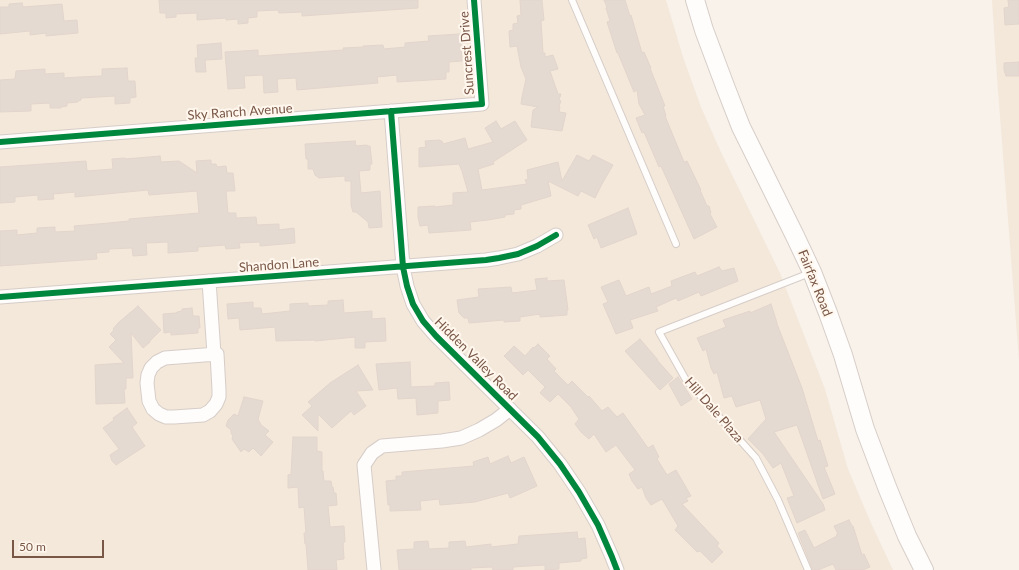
<!DOCTYPE html>
<style>
body{margin:0}
#map{position:relative;width:1019px;height:570px;overflow:hidden;background:#f8f2eb;font-family:Lato,sans-serif}
canvas{display:block}
.scale{position:absolute;left:12px;top:540px;width:92px;height:18px;box-sizing:border-box;border:2px solid #795747;border-top:0;padding-left:5px;font-size:12px;line-height:14px;white-space:nowrap;color:#795747;-webkit-text-stroke:3px #fff7ed;paint-order:stroke}
</style>
<div id="map">
<canvas width="1019" height="570"></canvas>
<div class="scale">50 m</div>
</div>
<script>
const ctx = document.querySelector('canvas').getContext('2d');
ctx.lineJoin = 'round';
function paint(path, color) {
  ctx.fillStyle = color;
  ctx.fill(path, 'evenodd');
}
function poly(rows) {
  const path = new Path2D();
  for (const r of rows) {
    path.moveTo(r[0], r[1]);
    for (let i = 2; i < r.length; i += 2) path.lineTo(r[i], r[i + 1]);
  }
  return path;
}
function stroke(path, color, width, dash) {
  ctx.strokeStyle = color;
  ctx.lineWidth = width;
  ctx.lineCap = dash ? 'butt' : 'round';
  ctx.setLineDash(dash || []);
  ctx.stroke(path);
}
function drawText(font, color, halo, rows, align = 'center') {
  ctx.font = font + ' Lato,sans-serif';
  ctx.lineWidth = 4;
  ctx.setLineDash([]);
  ctx.textBaseline = 'middle';
  ctx.strokeStyle = halo;
  ctx.fillStyle = color;
  for (const [text, x, y, turn = 0] of rows) {
    ctx.save();
    ctx.translate(x, y);
    ctx.rotate((+turn || 0) * Math.PI / 180);
    ctx.textAlign = isNaN(turn) ? turn : align;
    if (halo) ctx.strokeText(text, 0, 0);
    ctx.fillText(text, 0, 0);
    ctx.restore();
  }
}
paint(poly([
 [0,0,666,0,683,57,701,107,720,150,780,273,825,389,848,469,871,523,893,570,0,570],
 [992,0,1019,0,1019,361,997,78]
]), '#f4e8da');
const building = poly([
 [159,0,418,0,418,8,302,16,302,12,279,13,278,10,257,11,257,17,248,18,248,23,238,24,238,19,226,20,226,18,197,20,197,13,176,14,176,17,166,18,166,13,160,13,159,0],
 [520,0,542,0,544,20,541,21,543,53,545,53,545,57,553,55,558,69,550,71,558,94,561,94,559,100,561,101,559,106,560,107,559,112,566,113,562,131,531,127,533,110,538,107,521,104,522,97,526,79,521,67,517,46,510,47,509,31,513,30,513,24,518,23,517,16,521,15,520,0],
 [604,0,625,0,630,16,631,15,642,53,644,52,651,68,650,68,665,106,663,106,666,116,665,116,684,162,687,161,701,190,700,190,707,206,709,206,711,213,710,214,717,227,694,239,661,166,659,167,644,132,642,133,636,118,645,115,639,104,637,90,634,92,618,53,617,53,607,22,610,21,606,8,607,7,604,0],
 [1008,0,1019,0,1019,24,1005,25,1004,8,1009,7,1008,0],
 [22,3,23,7,62,4,64,21,77,20,78,33,46,36,46,33,30,35,30,31,0,34,0,7,9,7,9,4,22,3],
 [460,34,462,61,449,62,449,72,446,72,446,79,397,82,397,75,377,77,378,83,297,90,296,78,277,79,278,92,264,93,263,75,244,76,245,88,228,89,225,52,258,50,258,56,344,50,343,48,363,47,363,46,383,45,384,49,405,47,405,43,429,41,428,36,460,34],
 [221,43,222,59,205,60,206,72,196,72,195,58,198,58,197,45,221,43],
 [1019,62,1019,76,1006,76,1004,70,1004,63,1019,62],
 [127,68,128,81,135,81,136,97,130,98,130,103,115,104,115,96,81,98,81,100,78,101,78,102,67,103,67,106,61,107,61,108,50,108,50,103,31,104,31,111,0,112,0,80,15,79,16,71,45,69,45,74,64,73,64,78,79,77,102,76,102,69,127,68],
 [496,121,501,129,515,121,527,140,493,162,494,164,478,169,482,190,527,184,525,180,528,179,527,170,558,162,562,181,577,155,589,161,593,155,613,165,602,184,595,198,581,191,578,196,548,181,551,196,521,205,521,209,514,210,514,214,505,215,505,217,488,220,470,222,471,230,429,233,428,225,420,226,418,217,418,207,435,206,435,207,453,205,453,193,468,192,462,171,459,164,419,167,419,148,426,147,425,141,440,140,440,141,442,141,443,144,465,138,468,149,493,142,485,128,496,121],
 [355,141,356,146,367,145,368,146,370,146,372,164,370,164,370,170,359,171,361,193,380,191,382,227,369,228,368,222,356,212,353,212,351,205,351,181,345,181,345,176,319,178,315,175,313,169,308,169,308,159,306,159,305,144,355,141],
 [160,156,161,162,179,161,197,173,196,161,211,160,211,164,216,164,217,167,226,166,227,173,233,173,235,191,226,191,228,213,236,213,236,218,256,217,257,225,279,224,279,230,294,228,295,243,260,246,260,242,239,243,240,248,226,249,225,245,198,247,198,251,168,253,168,242,146,243,147,255,133,256,132,248,109,249,109,252,96,253,97,259,0,266,0,231,17,230,17,235,37,233,37,228,55,227,55,232,75,231,74,226,109,223,129,221,129,219,199,213,197,191,149,195,148,190,75,197,75,192,53,194,54,199,38,200,38,195,15,197,15,202,0,203,0,167,86,161,87,171,113,169,112,159,125,158,125,159,160,156],
 [628,208,637,234,601,248,597,237,594,239,588,225,628,208],
 [719,267,722,271,734,268,738,281,701,296,699,292,678,301,676,298,656,307,658,311,630,320,633,328,616,334,603,304,608,302,601,287,619,280,626,296,649,287,651,294,672,286,671,281,695,272,697,276,719,267],
 [547,278,547,281,564,280,568,310,567,310,567,315,540,317,540,314,520,317,520,321,504,322,504,320,469,323,468,318,464,318,459,313,457,300,479,297,478,289,511,287,512,293,537,290,535,279,547,278],
 [343,300,344,313,372,311,372,319,385,318,386,341,365,342,365,348,355,348,355,337,315,341,315,340,276,341,275,327,240,330,239,318,228,319,227,304,253,302,253,308,261,308,262,314,290,311,290,304,308,303,308,306,328,305,328,301,343,300],
 [771,304,777,323,777,324,802,388,818,441,820,440,828,466,824,467,835,494,823,499,797,425,774,432,823,504,825,510,797,523,787,498,794,496,781,463,773,468,763,454,748,439,766,419,760,400,736,407,732,396,724,398,717,372,714,374,711,368,706,349,703,351,697,338,726,327,723,320,750,311,750,313,771,304],
 [138,306,161,330,150,341,150,342,143,348,131,333,133,378,126,378,126,389,124,389,125,403,96,404,95,365,124,363,109,347,116,340,110,334,114,330,113,329,118,323,138,306],
 [192,308,193,316,199,316,200,328,198,328,198,333,171,335,171,332,164,333,163,314,176,313,177,312,182,311,182,309,192,308],
 [640,339,658,360,657,360,673,378,660,390,625,351,640,339],
 [538,344,550,356,547,359,556,369,554,371,568,385,572,381,588,397,589,396,602,411,608,407,617,417,623,413,648,448,653,445,659,457,657,459,667,475,676,470,691,496,686,498,688,501,682,504,719,543,717,546,723,552,712,563,700,551,697,552,675,530,678,526,662,499,651,505,646,498,642,487,638,489,632,481,629,474,635,470,616,445,606,452,594,434,589,439,581,432,575,424,579,419,571,407,558,394,550,402,540,393,545,387,528,370,523,375,504,356,514,346,525,356,533,347,534,348,538,344],
 [410,362,411,387,435,386,435,383,449,382,450,400,438,401,438,413,417,415,416,398,398,399,397,388,379,390,376,364,410,362],
 [358,365,373,390,356,391,366,406,354,415,351,411,332,428,318,414,318,431,302,415,312,406,308,402,330,383,358,365],
 [678,377,692,399,681,406,669,384,678,377],
 [244,397,263,401,258,419,261,425,269,431,265,435,273,442,261,456,253,448,249,452,244,449,241,452,232,439,233,436,231,433,231,430,226,426,228,420,234,414,238,416,244,397],
 [127,408,137,423,132,427,145,446,116,465,112,461,110,455,119,449,103,428,114,420,113,418,127,408],
 [293,437,317,437,317,451,322,452,322,471,323,471,324,481,331,481,332,487,333,487,334,493,336,493,337,505,328,506,330,527,344,526,345,542,343,542,344,559,336,560,337,570,308,570,306,544,305,544,304,533,306,533,304,507,299,508,298,487,288,488,288,475,291,474,293,437],
 [508,456,511,463,524,457,537,486,510,498,508,493,475,502,440,505,439,499,420,501,421,510,390,511,390,505,388,505,386,481,396,480,396,476,402,476,402,472,474,466,473,462,488,457,490,464,508,456],
 [849,520,852,526,853,526,862,555,864,554,870,567,863,570,836,570,833,564,818,570,813,570,798,533,805,530,814,548,837,536,836,535,838,534,834,526,849,520],
 [577,532,578,539,585,538,587,558,581,559,581,561,559,563,559,569,545,570,545,565,513,567,513,570,493,570,492,567,471,568,471,570,399,570,397,550,414,549,414,542,428,541,429,549,449,548,449,542,465,541,466,547,491,544,491,547,518,544,519,536,577,532]
]);
paint(building, '#e5dad2');
stroke(building, '#e2d5cc', 1);
const service = poly([
 [572,0,676,244],
 [808,570,778,500,756,458,686,380,659,332,810,273]
]);
const minor = poly([
 [391,111,403,267,407,286,413,304,423,321,436,336,538,437,560,464,579,492,598,525,612,557,617,570],
 [0,142,482,104,474,0],
 [209,281,214,354],
 [0,297,486,260,499,258,518,254,537,246,556,235],
 [217,354,219,390,219,397,216,404,210,411,203,415,174,417,166,417,159,414,153,409,149,401,147,383,148,375,151,368,157,362,165,358,217,354],
 [374,570,364,465,372,453,382,446,442,441,461,438,479,430,496,420,510,409]
]);
const secondary = poly([
 [695,0,704,30,725,86,741,127,795,236,812,272,828,313,843,355,865,429,887,487,907,536,924,570]
]);
stroke(service, '#d6cdc8', 8);
stroke(minor, '#d6cdc8', 15);
stroke(secondary, '#d7cdc7', 20);
stroke(service, '#fefdfc', 6);
stroke(minor, '#fefdfc', 13);
stroke(secondary, '#fefdfc', 18);
stroke(poly([
 [391,111,403,267,407,286,413,304,423,321,436,336,538,437,560,464,579,492,598,525,612,557,617,570],
 [0,142,482,104,474,0],
 [0,297,486,260,499,258,518,254,537,246,556,235]
]), '#00873e', 6);
drawText('13px', '#795747', '#fff7ed', [
 ["Suncrest Drive",467,53,-94],
 ["Sky Ranch Avenue",240,112,-4],
 ["Shandon Lane",279,265,-4],
 ["Fairfax Road",815,283,68],
 ["Hidden Valley Road",476,359,45],
 ["Hill Dale Plaza",714,410,49]
]);
</script>
